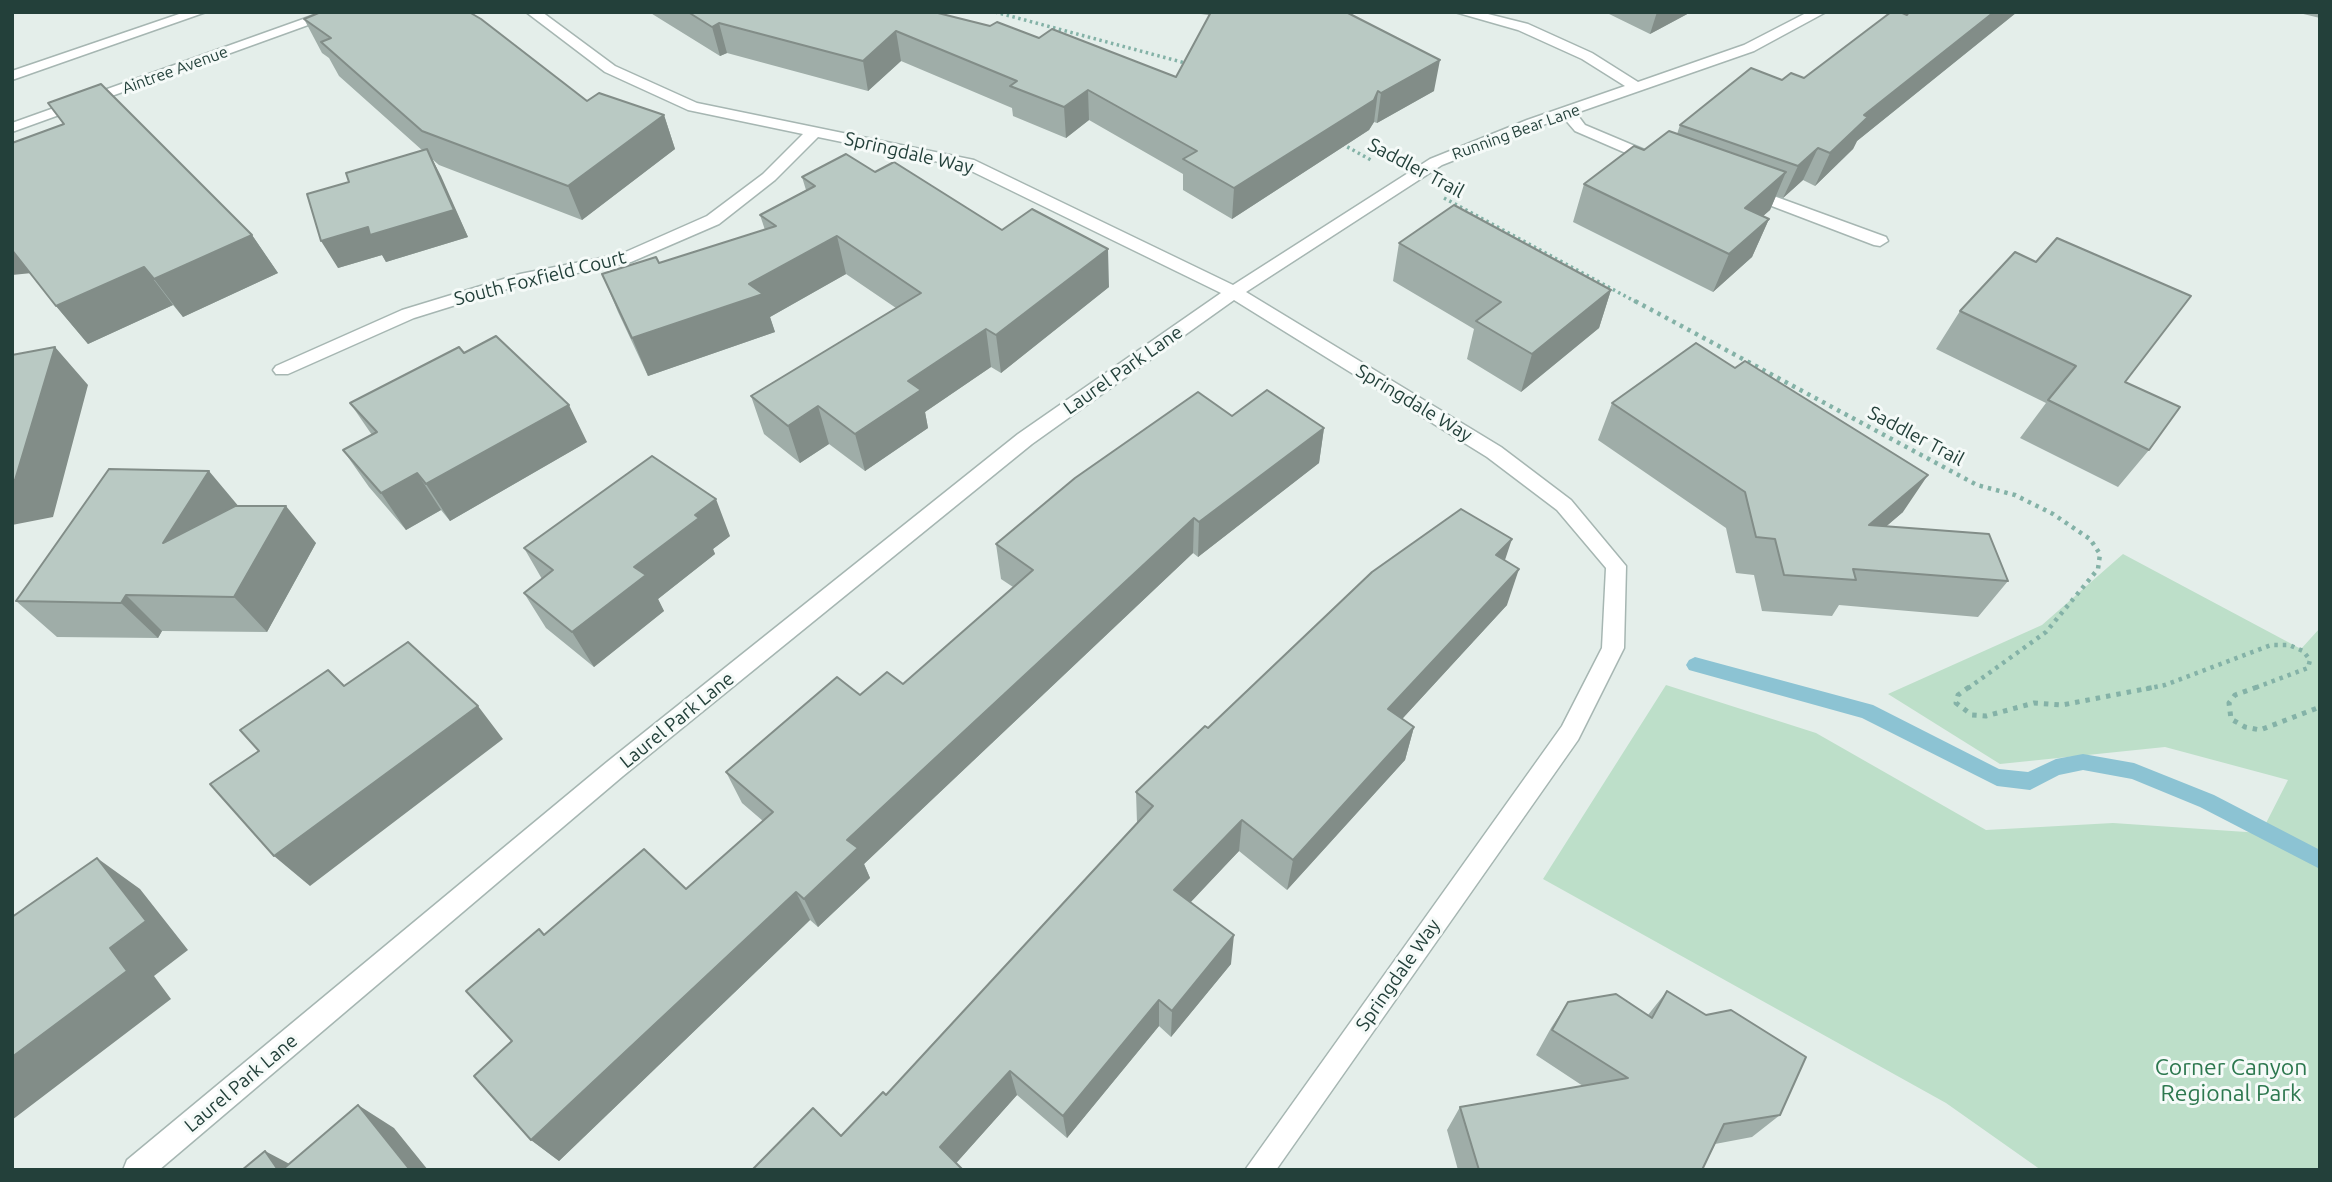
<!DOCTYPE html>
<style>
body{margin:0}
#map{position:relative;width:2332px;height:1182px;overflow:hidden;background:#e4eeea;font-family:Ubuntu,sans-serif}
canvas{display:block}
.frame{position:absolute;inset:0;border:14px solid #23403a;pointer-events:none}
</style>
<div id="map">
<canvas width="2332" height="1182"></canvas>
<div class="frame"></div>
</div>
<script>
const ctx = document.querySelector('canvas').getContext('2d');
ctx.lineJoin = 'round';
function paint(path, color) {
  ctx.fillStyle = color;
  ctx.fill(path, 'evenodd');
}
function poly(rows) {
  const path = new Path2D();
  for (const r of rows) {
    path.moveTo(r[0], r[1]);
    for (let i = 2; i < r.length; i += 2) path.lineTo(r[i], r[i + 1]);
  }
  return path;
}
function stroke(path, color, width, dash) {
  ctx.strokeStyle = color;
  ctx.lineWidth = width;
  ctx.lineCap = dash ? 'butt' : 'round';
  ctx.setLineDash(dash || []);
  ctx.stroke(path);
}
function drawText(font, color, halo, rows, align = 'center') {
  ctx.font = font + ' Ubuntu,sans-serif';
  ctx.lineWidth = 6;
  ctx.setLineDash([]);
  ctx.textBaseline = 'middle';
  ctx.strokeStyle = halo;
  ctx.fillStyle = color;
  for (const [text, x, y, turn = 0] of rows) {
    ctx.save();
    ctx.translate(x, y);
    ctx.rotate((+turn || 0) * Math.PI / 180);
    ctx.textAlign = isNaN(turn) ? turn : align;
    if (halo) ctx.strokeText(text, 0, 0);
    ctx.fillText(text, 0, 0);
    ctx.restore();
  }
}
paint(poly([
 [2123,554,2301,649,2320,628,2320,1170,2041,1170,1946,1103,1543,879,1666,685,1816,733,1986,830,2113,823,2261,833,2288,780,2165,747,2000,764,1888,694,2042,625]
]), '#bddfc9');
paint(poly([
 [1695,657,1873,705,1999,769,2028,772,2056,759,2083,754,2134,763,2214,795,2320,850,2320,869,2200,807,2132,779,2083,770,2059,775,2030,790,1997,786,1862,718,1689,670,1686,665,1689,660,1695,657]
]), '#8cc3d3');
const minor = poly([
 [185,12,206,12,12,80,12,71,185,12],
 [323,12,344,12,12,132,12,123,323,12],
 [526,12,542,12,615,66,697,103,974,160,1233,285,1430,159,1527,120,1625,86,1582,59,1518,30,1455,12,1480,12,1528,24,1592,53,1638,82,1744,45,1808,12,1826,12,1754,51,1576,113,1585,125,1661,157,1661,163,1649,163,1575,131,1563,117,1442,165,1246,292,1501,447,1571,500,1626,566,1624,648,1578,740,1276,1170,1245,1170,1562,726,1602,648,1606,568,1557,510,1487,457,1234,300,1032,444,623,776,159,1170,123,1170,127,1160,607,762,1018,434,1221,293,963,167,818,137,775,180,719,224,631,262,523,284,414,318,288,374,276,374,273,370,276,366,402,310,520,274,621,254,707,216,763,174,803,134,688,110,605,72,526,12],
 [1749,187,1886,237,1888,241,1880,246,1874,245,1743,195,1741,192,1749,187]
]);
stroke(minor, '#a6b6b2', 3);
stroke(poly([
 [995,12,1189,64],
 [1342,144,1371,160],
 [1444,198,1638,303]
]), '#84b2a7', 3.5, [2.5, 3.5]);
stroke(poly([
 [1635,301,1977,485,2015,495,2053,514,2090,539,2100,554,2098,569,2046,632,1967,689],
 [2146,689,2165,685,2271,645,2289,645,2303,651,2310,660,2308,668,2252,689]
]), '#84b2a7', 4.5, [3.5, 5]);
stroke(poly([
 [1969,687,1958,695,1956,703,1972,715,1986,716,2034,703,2062,705,2155,687],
 [2257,687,2235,695,2229,703,2231,719,2245,727,2260,730,2320,707]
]), '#84b2a7', 5, [4.5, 6]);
paint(minor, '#fff');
paint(poly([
 [649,12,934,12,1039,38,1176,77,1209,15,1201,14,1201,12,1346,12,1434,91,1377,123,1374,122,1369,130,1232,219,1183,190,1183,174,1089,120,1066,138,1013,116,1012,108,901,61,868,91,727,53,720,56],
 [1605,12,1691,12,1650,34],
 [1909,12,2022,12,2021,14,2016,13,1857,141,1853,149,1815,186,1803,180,1783,198,1776,196,1770,210,1763,216,1769,219,1752,257,1713,292,1573,222,1584,184,1644,150,1677,134,1680,125,1782,80,1804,78,1907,15],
 [2295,12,2320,12,2320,18],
 [304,19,587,101,664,115,675,149,582,220,439,165,432,159,468,237,386,262,382,255,338,268,349,182,423,151,339,76,329,58,322,53],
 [48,103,252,235,278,273,183,317,173,305,88,344,56,306,30,273,63,124],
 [875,172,1002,230,1109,287,1001,373,991,367,925,412,928,428,865,471,829,444,800,463,764,434,751,396,896,308,846,274,770,317,775,332,648,376,618,312,602,274,659,263,765,230,760,215,806,190,802,177],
 [1399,243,1611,290,1599,328,1521,392,1467,359,1474,329,1393,281],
 [1960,311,2125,382,2149,450,2118,487,2020,438,2046,403,1936,349],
 [464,353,587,442,450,521,441,510,406,530,369,487,343,450,372,435,350,403],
 [1612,403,1903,512,1886,526,2008,581,1978,617,1839,605,1832,616,1762,611,1754,575,1736,573,1726,528,1598,440],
 [1232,416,1324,428,1319,463,1198,557,1193,553,864,864,870,878,818,927,810,920,559,1161,531,1140,512,1041,544,935,686,889,763,821,742,803,726,772,860,695,903,684,1013,587,1001,579,996,544],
 [239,506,316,543,267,632,162,631,158,638,57,637,16,601],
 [730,536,713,549,715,554,658,599,664,611,594,667,546,628,524,593,542,579,524,548],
 [1505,560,1507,605,1402,719,1414,727,1405,760,1287,890,1239,851,1190,902,1231,964,1171,1037,1159,1026,1067,1138,1017,1095,956,1163,841,1136,886,1095,1137,823,1136,792,1208,728],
 [1667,991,1780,1115,1752,1137,1715,1144,1702,1170,1458,1170,1447,1130,1460,1107,1583,1086,1536,1055,1551,1028,1568,1002,1648,1015]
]), '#9fada8');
paint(poly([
 [1657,12,1691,12,1650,34],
 [1994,12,2017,12,1857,141,1853,149,1815,186,1830,153,1864,115],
 [719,23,727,53,720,56,712,27],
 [896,31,901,61,868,91,863,61],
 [1440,60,1434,91,1377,123,1381,93],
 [1088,90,1089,120,1066,138,1064,107],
 [1378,91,1374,122,1369,130,1232,219,1234,188],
 [664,115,675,149,582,220,568,186],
 [1818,148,1803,180,1783,198,1798,166],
 [427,149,441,176,468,237,386,262,382,255,338,268,321,241],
 [1786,172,1770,210,1729,246,1745,208],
 [1769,219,1752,257,1713,292,1729,254],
 [252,235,278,273,183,317,154,279],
 [837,236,846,274,770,317,775,332,648,376,632,338,749,284],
 [12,249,32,273,12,275],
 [1108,249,1109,287,1001,373,996,335],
 [144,267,173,305,88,344,56,306],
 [1611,290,1599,328,1521,392,1532,354],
 [986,329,991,367,925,412,928,428,865,471,855,434,908,381],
 [55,347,88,385,53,517,12,525,12,480],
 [569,405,587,442,450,521,426,484],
 [818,406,829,444,800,463,788,426],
 [1324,428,1319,463,1198,557,1199,522],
 [209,471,240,508,163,543],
 [417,473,441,510,406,530,381,493],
 [1928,475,1903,512,1845,562,1869,525],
 [716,499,730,536,713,549,715,554,658,599,664,611,594,667,572,632,634,567,695,515],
 [286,506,316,543,267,632,234,597],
 [1194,518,1193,553,864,864,870,878,818,927,804,899,847,840],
 [1512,539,1500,575,1496,555],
 [1519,569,1507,605,1380,743,1388,709],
 [126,595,162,631,158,638,121,603],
 [478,706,503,739,310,886,274,856],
 [1414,727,1405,760,1287,890,1293,860],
 [1242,820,1239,851,1174,920,1174,890],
 [97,858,140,889,188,950,154,976,171,999,12,1120,12,1057,110,948],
 [796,892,810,920,559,1161,531,1140],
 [1234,935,1231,964,1171,1037,1172,1011],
 [1159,1000,1159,1026,1067,1138,1063,1116],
 [1010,1071,1017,1095,951,1169,940,1147],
 [358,1105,394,1128,428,1170,410,1170],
 [265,1151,301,1170,278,1170]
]), '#828d88');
const building = poly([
 [321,12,469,12,481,19,587,101,599,93,664,115,568,186,422,131,321,42,331,38,304,19,321,12],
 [688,12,934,12,990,26,997,22,1039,38,1052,29,1176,77,1211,12,1346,12,1440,60,1381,93,1378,91,1374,100,1234,188,1183,159,1197,151,1088,90,1064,107,1010,86,1017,81,896,31,863,61,719,23,712,27,688,12],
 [1891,12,1900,12,1907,15,1909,12,1994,12,1864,115,1868,117,1830,153,1818,148,1798,166,1680,125,1751,68,1782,80,1791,73,1804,78,1891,12],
 [101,84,252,235,154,279,144,267,56,306,12,250,12,143,64,124,48,103,101,84],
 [1669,131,1786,172,1745,208,1769,219,1729,254,1584,184,1634,146,1644,150,1669,131],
 [427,149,454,210,370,235,368,227,321,241,307,194,349,182,346,173,427,149],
 [846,154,875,172,894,162,1002,230,1032,209,1108,249,996,335,986,329,908,381,921,390,855,434,818,406,788,426,751,396,921,293,837,236,749,284,763,294,632,338,602,274,656,257,659,263,776,226,760,215,815,186,802,177,846,154],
 [1454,205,1611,290,1532,354,1476,321,1501,302,1399,243,1454,205],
 [2057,238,2191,296,2125,382,2180,407,2149,450,2048,400,2076,366,1960,311,2015,252,2036,262,2057,238],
 [496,336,569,405,426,484,417,473,381,493,343,450,377,432,350,403,459,347,464,353,496,336],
 [1696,343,1735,368,1745,361,1928,475,1869,525,1989,534,2008,581,1853,569,1856,580,1784,575,1775,539,1756,537,1745,492,1612,403,1696,343],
 [55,347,15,480,12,480,12,355,55,347],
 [1267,390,1324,428,1199,522,1194,518,847,840,858,848,804,899,796,892,531,1140,474,1076,512,1041,466,991,539,929,544,935,644,849,686,889,773,812,726,772,837,677,860,695,887,672,903,684,1033,570,996,544,1075,478,1198,392,1232,416,1267,390],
 [652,456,716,499,695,515,699,518,634,567,646,575,572,632,524,593,553,570,524,548,652,456],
 [109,469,209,471,163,543,235,506,286,506,234,597,126,595,121,603,16,601,109,469],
 [1461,509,1512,539,1496,555,1519,569,1388,709,1414,727,1293,860,1242,820,1174,890,1234,935,1172,1011,1159,1000,1063,1116,1010,1071,940,1147,963,1170,752,1170,813,1108,841,1136,883,1092,886,1095,1153,806,1136,792,1205,726,1208,728,1372,572,1461,509],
 [408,642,478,706,274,856,210,784,259,751,240,730,328,670,344,686,408,642],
 [97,858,146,921,110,948,127,971,12,1057,12,917,97,858],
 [1667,991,1706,1015,1731,1010,1806,1057,1780,1115,1724,1124,1702,1170,1479,1170,1460,1107,1628,1078,1552,1030,1568,1002,1616,994,1652,1018,1667,991],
 [358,1105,410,1170,282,1170,358,1105],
 [265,1151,278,1170,242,1170,265,1151]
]);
paint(building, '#b9c9c3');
stroke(building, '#828d88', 2);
drawText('16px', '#23403a', '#f5faf8', [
 ["Aintree Avenue",175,70,-20],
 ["Running Bear Lane",1516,132,-20]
]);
drawText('19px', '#23403a', '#f5faf8', [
 ["Springdale Way",909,153,13],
 ["Saddler Trail",1416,168,28],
 ["South Foxfield Court",540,278,-14],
 ["Laurel Park Lane",1123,370,-35],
 ["Springdale Way",1414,403,31],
 ["Saddler Trail",1916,436,28],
 ["Laurel Park Lane",677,720,-39],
 ["Springdale Way",1398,975,-55],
 ["Laurel Park Lane",241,1083,-40]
]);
drawText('23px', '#2d784f', '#f5faf8', [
 ["Corner Canyon",2231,1067],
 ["Regional Park",2231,1093]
]);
</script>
